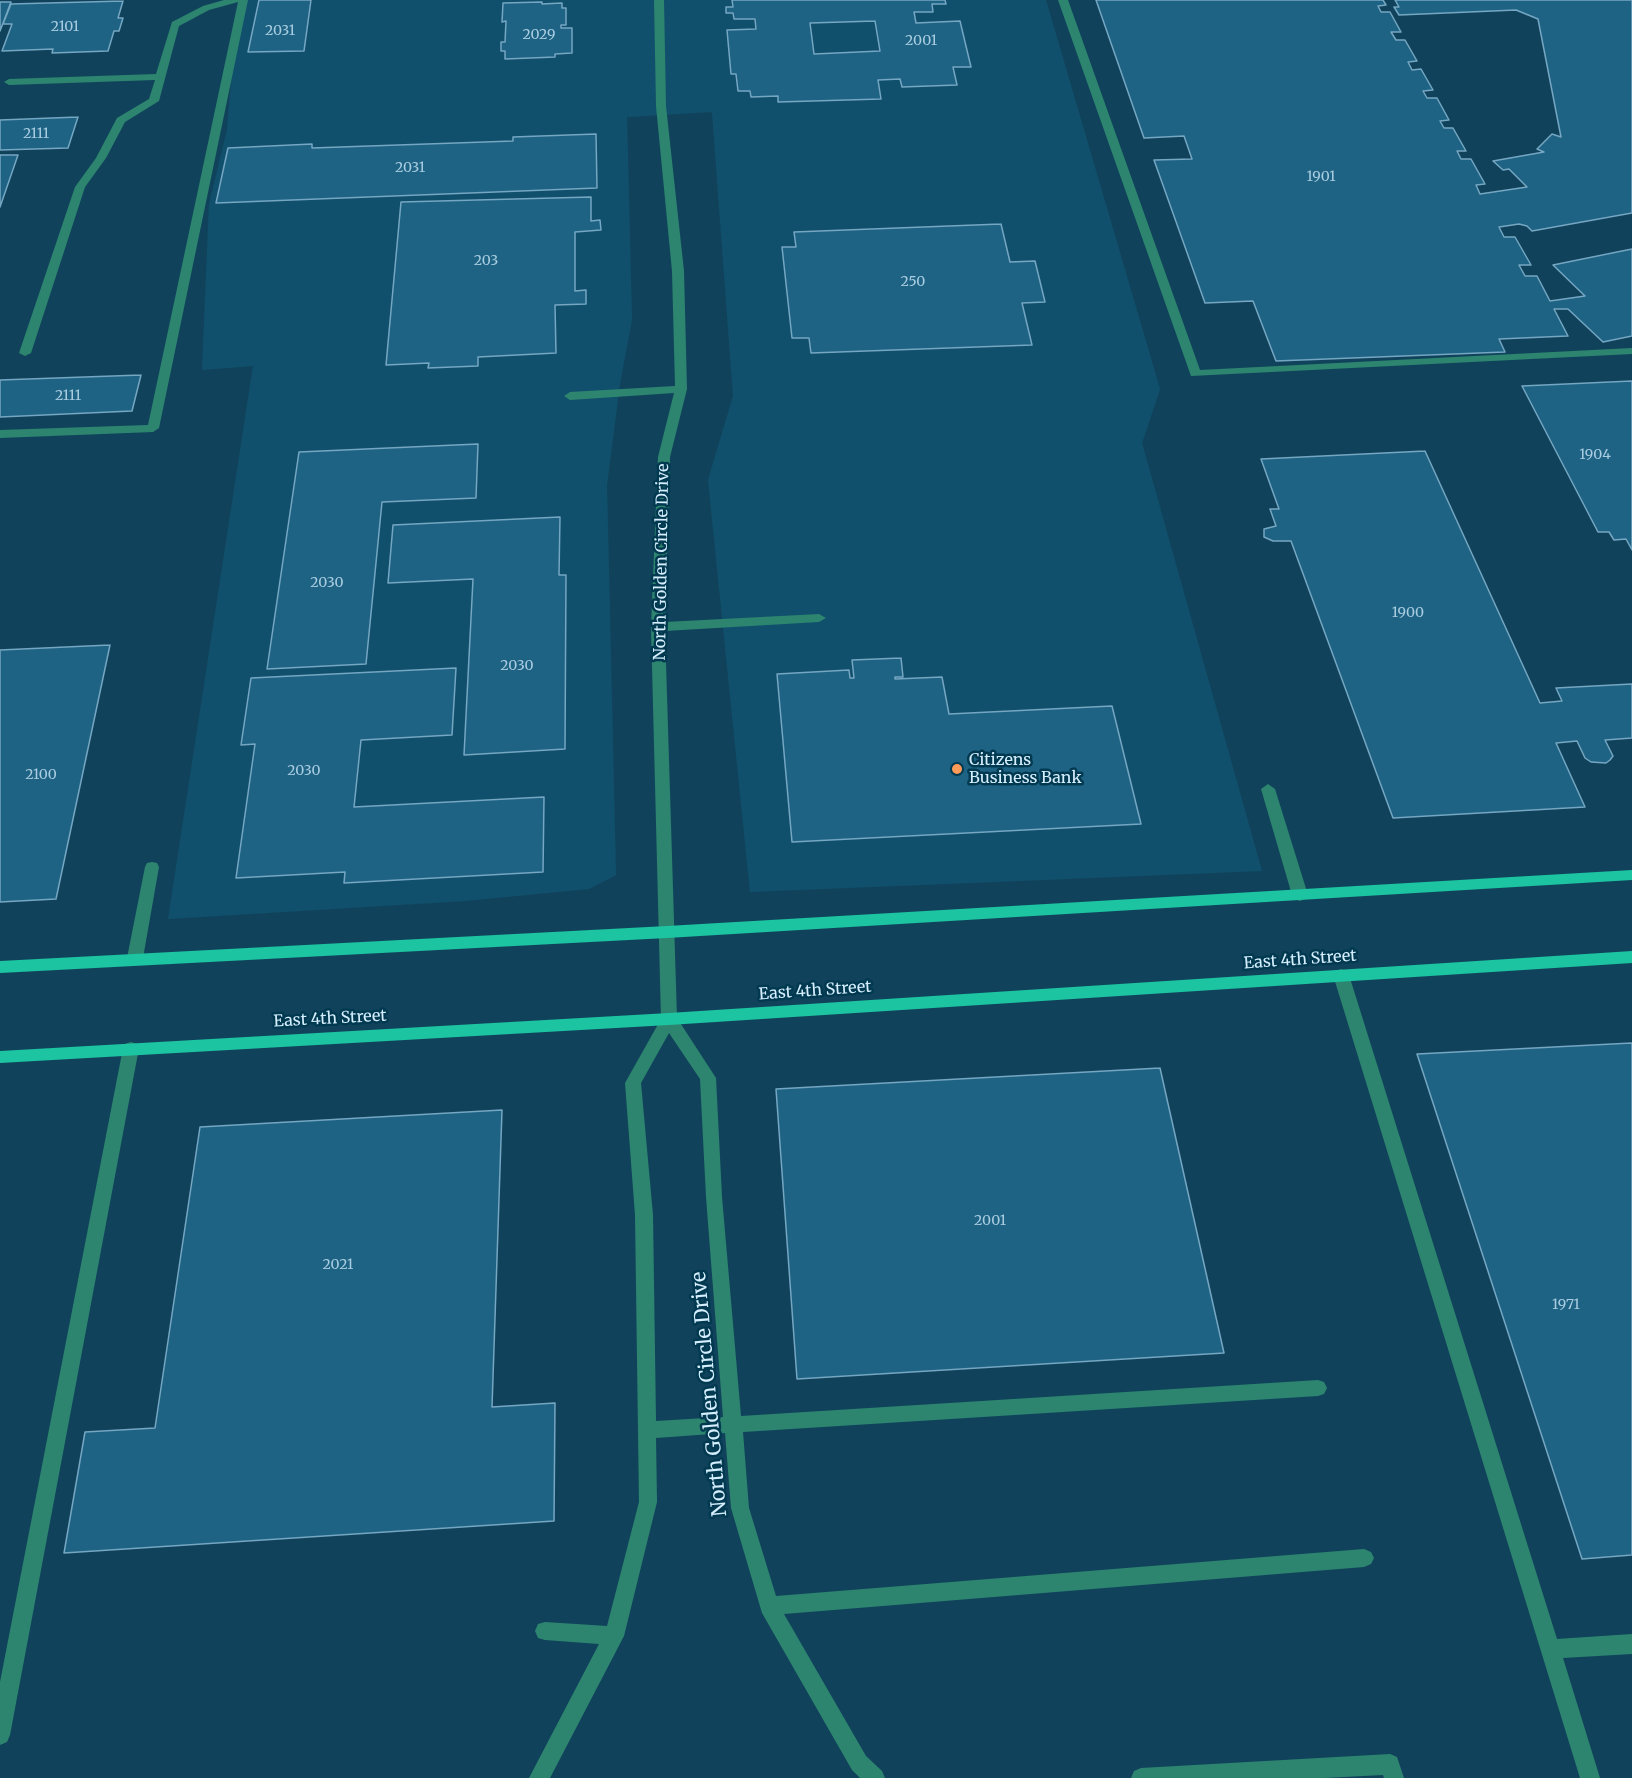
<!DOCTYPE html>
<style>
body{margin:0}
canvas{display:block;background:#10435b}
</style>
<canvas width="1632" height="1778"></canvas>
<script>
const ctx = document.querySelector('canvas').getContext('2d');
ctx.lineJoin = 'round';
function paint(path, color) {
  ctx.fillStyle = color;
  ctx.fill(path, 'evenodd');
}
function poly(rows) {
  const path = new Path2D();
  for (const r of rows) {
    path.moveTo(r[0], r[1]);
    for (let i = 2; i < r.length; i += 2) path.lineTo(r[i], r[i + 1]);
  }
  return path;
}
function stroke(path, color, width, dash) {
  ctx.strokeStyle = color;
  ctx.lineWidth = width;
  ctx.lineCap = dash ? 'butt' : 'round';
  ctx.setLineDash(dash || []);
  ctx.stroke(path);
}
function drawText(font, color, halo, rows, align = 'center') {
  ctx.font = font + ' Merriweather,serif';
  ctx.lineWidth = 5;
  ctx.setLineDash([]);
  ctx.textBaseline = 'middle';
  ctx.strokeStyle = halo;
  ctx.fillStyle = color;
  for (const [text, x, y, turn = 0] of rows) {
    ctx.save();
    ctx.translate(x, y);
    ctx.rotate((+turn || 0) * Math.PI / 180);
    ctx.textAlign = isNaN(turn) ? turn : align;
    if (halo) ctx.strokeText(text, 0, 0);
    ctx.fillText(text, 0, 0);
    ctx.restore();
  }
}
paint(poly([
 [238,0,1046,0,1160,389,1142,443,1262,871,750,892,708,480,733,396,712,112,627,117,632,320,620,384,607,485,616,875,589,889,465,901,168,919,253,366,202,370,209,204,227,130]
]), '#11506c');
const building = poly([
 [259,0,311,0,304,51,248,52,259,0],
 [732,0,945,0,946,4,932,4,933,12,914,12,916,23,960,21,971,67,953,67,957,85,902,87,900,79,878,80,881,99,778,102,778,96,751,97,750,91,738,91,736,74,731,74,727,30,756,29,755,19,734,19,733,13,726,13,726,7,733,7,732,0],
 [875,21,880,51,814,54,810,23,875,21],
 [1096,0,1383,0,1386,5,1378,6,1381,12,1390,12,1401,32,1391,32,1396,40,1405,40,1417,61,1408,62,1412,70,1421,69,1433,90,1423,91,1427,98,1437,98,1449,120,1440,121,1444,128,1453,128,1466,151,1457,151,1461,159,1471,159,1485,184,1476,185,1480,194,1527,187,1509,169,1503,170,1493,161,1544,152,1537,149,1552,134,1561,137,1538,19,1516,10,1399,15,1394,7,1399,7,1395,0,1632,0,1632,213,1532,231,1527,226,1519,224,1499,227,1504,237,1515,237,1531,265,1519,265,1525,276,1537,276,1550,301,1585,296,1553,265,1632,249,1632,336,1603,342,1568,309,1554,309,1568,336,1499,339,1505,352,1276,361,1253,301,1205,303,1154,160,1192,159,1184,136,1144,138,1096,0],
 [123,1,118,18,123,18,119,31,114,31,108,51,52,53,53,49,2,51,12,24,3,24,11,4,123,1],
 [0,2,11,2,0,31,0,2],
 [542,2,542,4,562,3,562,8,566,8,566,25,561,25,561,28,572,28,572,53,555,54,555,57,505,59,505,51,501,51,501,42,505,42,506,21,502,22,503,3,542,2],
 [78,117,68,148,0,150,0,120,78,117],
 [596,134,597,188,216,203,228,148,312,144,312,148,513,141,513,137,596,134],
 [0,155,18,155,0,207,0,155],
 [591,197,591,221,600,220,601,230,575,232,575,291,586,290,586,304,555,305,556,353,478,357,478,366,428,368,429,363,386,365,401,202,591,197],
 [1001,224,1010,262,1035,261,1045,302,1022,303,1032,345,811,353,809,338,792,338,782,247,796,247,794,232,1001,224],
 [141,375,132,411,0,417,0,380,141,375],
 [1632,381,1632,550,1626,539,1614,540,1609,532,1598,532,1522,386,1632,381],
 [478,444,476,498,382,502,366,664,267,669,299,452,478,444],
 [1425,451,1540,703,1562,701,1556,688,1632,684,1632,738,1605,740,1613,756,1610,760,1606,763,1591,762,1585,758,1577,741,1556,743,1585,807,1393,818,1291,541,1273,541,1264,537,1264,529,1276,526,1270,509,1279,509,1261,459,1425,451],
 [560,517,559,575,566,575,565,749,464,755,473,579,388,583,393,525,560,517],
 [110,645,56,899,0,902,0,650,110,645],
 [901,658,903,677,895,677,895,679,942,677,949,714,1112,706,1141,824,792,842,777,674,849,670,850,678,854,678,852,660,901,658],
 [456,668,452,735,361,740,354,807,544,797,543,872,344,883,345,872,236,878,255,744,241,745,251,678,456,668],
 [1632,1043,1632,1555,1582,1559,1417,1054,1632,1043],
 [1160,1068,1224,1353,797,1379,776,1089,1160,1068],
 [502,1110,492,1407,555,1403,554,1521,64,1553,85,1432,155,1428,200,1127,502,1110]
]);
paint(building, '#1f6384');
stroke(building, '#75a6c2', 1.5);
paint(poly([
 [224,0,248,0,159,428,153,432,0,438,0,430,148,425,238,2,209,10,179,26,159,101,125,122,106,158,85,187,31,353,25,356,19,353,75,187,96,158,117,118,149,99,155,80,9,85,4,82,9,79,156,74,172,22,203,6,224,0],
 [654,0,664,0,666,106,684,271,687,389,670,457,665,622,819,614,826,618,819,622,665,631,677,1018,716,1078,722,1197,741,1416,1318,1380,1324,1382,1327,1388,1324,1394,1318,1396,743,1432,749,1508,776,1596,1364,1549,1371,1552,1374,1558,1371,1564,1364,1567,784,1614,866,1756,882,1771,885,1778,860,1778,852,1770,762,1613,731,1508,725,1433,656,1438,657,1502,624,1636,550,1778,529,1778,599,1644,545,1640,538,1638,535,1631,538,1624,545,1622,607,1626,639,1502,635,1215,625,1083,661,1019,651,627,658,457,674,393,570,400,564,396,570,392,675,386,672,271,656,106,654,0],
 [669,1033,700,1079,706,1197,723,1417,656,1421,653,1215,641,1083,669,1033],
 [1058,0,1068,0,1200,370,1632,348,1632,354,1191,376,1058,0],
 [1268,784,1275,789,1308,895,1305,899,1300,901,1295,899,1292,895,1261,789,1268,784],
 [152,862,157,863,159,867,143,958,140,962,135,964,130,962,127,958,145,867,147,863,152,862],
 [1341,969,1346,971,1349,975,1557,1639,1632,1634,1632,1654,1563,1658,1600,1778,1580,1778,1333,975,1336,971,1341,969],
 [131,1042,137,1044,139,1048,10,1735,7,1742,0,1745,0,1682,123,1048,125,1044,131,1042],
 [1390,1754,1397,1757,1404,1778,1384,1778,1383,1775,1324,1778,1131,1778,1134,1771,1141,1768,1390,1754]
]), '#2d856f');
paint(poly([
 [1632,870,1632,880,667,938,0,973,0,961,667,926,1632,870],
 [1632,951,1632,963,669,1025,0,1063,0,1051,669,1013,1632,951]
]), '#1cc4a1');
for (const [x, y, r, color] of [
 [957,769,6,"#fe9b58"]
]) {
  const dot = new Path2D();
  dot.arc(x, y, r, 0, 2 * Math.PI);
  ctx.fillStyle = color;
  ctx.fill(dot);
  stroke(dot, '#013950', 2);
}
drawText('14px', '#a8cce0', null, [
 ["2101",65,27],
 ["2031",280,31],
 ["2029",539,35],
 ["2001",921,41],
 ["2111",36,134],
 ["2031",410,168],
 ["1901",1321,177],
 ["203",486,261],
 ["250",913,282],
 ["2111",68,396],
 ["1904",1595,455],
 ["2030",327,583],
 ["1900",1408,613],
 ["2030",517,666],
 ["2030",304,771],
 ["2100",41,775],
 ["2001",990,1221],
 ["2021",338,1265],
 ["1971",1566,1305]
]);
drawText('16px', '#d6effe', '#013950', [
 ["North Golden Circle Drive",662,562,-89],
 ["East 4th Street",1300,960,-4],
 ["East 4th Street",815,991,-4],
 ["East 4th Street",330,1019,-3]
]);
drawText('16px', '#d6effe', '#013950', [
 ["Citizens",969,760],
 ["Business Bank",969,778]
], 'left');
drawText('20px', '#d6effe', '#013950', [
 ["North Golden Circle Drive",710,1394,-95]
]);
</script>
